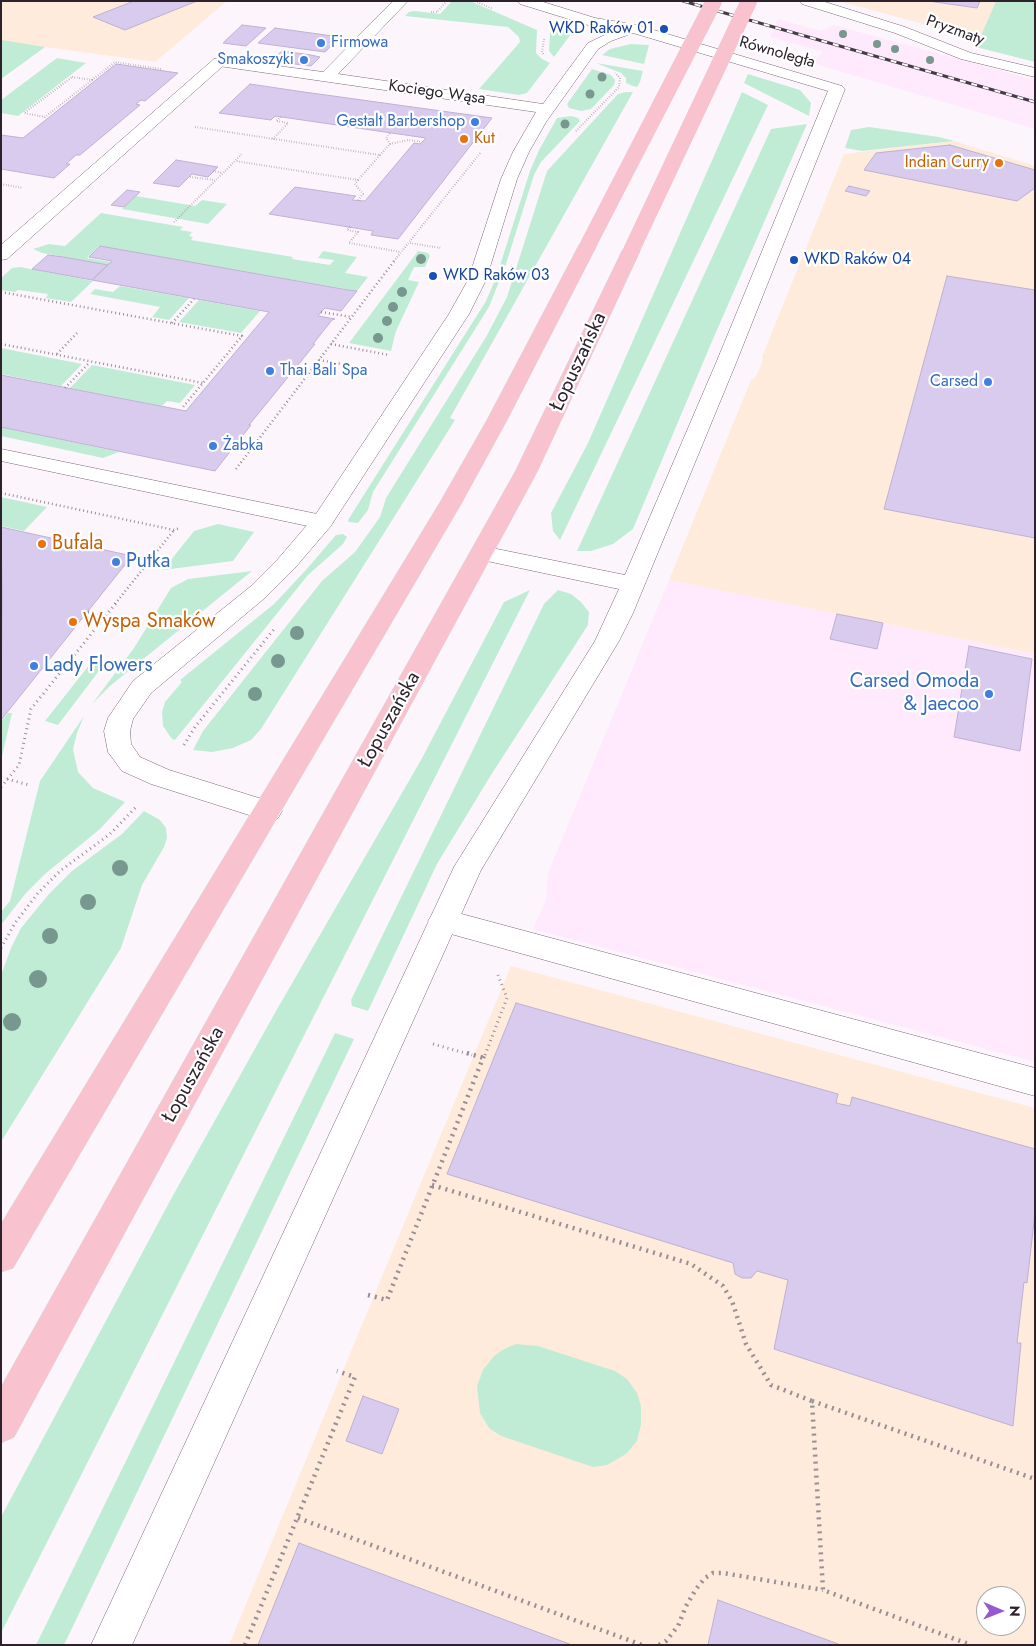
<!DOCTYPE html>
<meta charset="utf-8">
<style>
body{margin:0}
#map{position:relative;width:1036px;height:1646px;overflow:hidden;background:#fcf6fc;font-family:Jost,sans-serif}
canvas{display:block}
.frame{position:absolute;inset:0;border:2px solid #2d222c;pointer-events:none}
.north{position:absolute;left:976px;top:1586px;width:50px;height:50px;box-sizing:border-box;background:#fff;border:1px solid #aba7ab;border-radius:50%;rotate:91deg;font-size:14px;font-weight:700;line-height:20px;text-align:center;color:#2d222c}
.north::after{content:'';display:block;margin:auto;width:18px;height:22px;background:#9759d0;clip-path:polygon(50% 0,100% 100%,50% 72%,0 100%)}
</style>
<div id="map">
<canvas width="1036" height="1646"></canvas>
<div class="frame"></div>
<div class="north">N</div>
</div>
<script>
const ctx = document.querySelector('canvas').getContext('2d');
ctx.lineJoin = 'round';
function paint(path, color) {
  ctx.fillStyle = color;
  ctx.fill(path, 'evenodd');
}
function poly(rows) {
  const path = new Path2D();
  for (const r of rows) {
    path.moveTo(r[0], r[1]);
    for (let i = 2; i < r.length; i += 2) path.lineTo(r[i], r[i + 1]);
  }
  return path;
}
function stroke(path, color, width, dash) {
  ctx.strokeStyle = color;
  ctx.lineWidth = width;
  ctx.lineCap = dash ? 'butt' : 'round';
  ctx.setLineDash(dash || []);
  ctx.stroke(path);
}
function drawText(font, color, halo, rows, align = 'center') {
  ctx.font = font + ' Jost,sans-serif';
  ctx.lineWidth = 4.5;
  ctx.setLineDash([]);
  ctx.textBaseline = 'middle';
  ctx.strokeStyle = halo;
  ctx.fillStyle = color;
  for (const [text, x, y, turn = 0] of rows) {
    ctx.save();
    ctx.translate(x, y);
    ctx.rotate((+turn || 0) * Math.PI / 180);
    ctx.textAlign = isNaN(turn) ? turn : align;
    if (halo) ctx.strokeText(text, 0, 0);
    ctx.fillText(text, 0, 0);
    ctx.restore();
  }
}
paint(poly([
 [1,1,227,1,155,62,45,47,1,79],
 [839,1,996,1,976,47,941,29],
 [954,141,1035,166,1035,654,669,580,751,380,755,378,760,368,763,359,762,357,844,154],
 [511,966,1035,1108,1035,1645,229,1645],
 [986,1596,1016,1596,1016,1626,986,1626]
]), '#feebdb');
paint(poly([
 [778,19,821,31,834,25,1035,80,1035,129,812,63,823,52,770,37],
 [669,580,1035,654,1035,1062,533,929,546,900,548,873]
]), '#ffe9fd');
paint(poly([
 [452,1,470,1,537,30,536,53,542,59,550,63,527,93,519,95,479,89,520,42,519,37,508,27,405,16,409,12,415,11,440,14],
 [996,1,1035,1,1035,62,976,47],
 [555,27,571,34,554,57,549,51,550,33],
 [1,40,45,47,1,79],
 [631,44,649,45,644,64,602,55,610,49],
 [57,58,86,63,18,116,1,113,1,100],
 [596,63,643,71,640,82,637,87,633,86,626,83,626,78,621,73],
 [592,69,611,75,615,80,614,85,591,109,581,111,569,108,567,104],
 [748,74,800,90,811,103,809,116,744,83],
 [626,92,633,92,450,418,455,420,261,729,251,740,233,748,212,752,193,750,203,731,322,581,355,552,380,517,386,498,486,337,507,297,547,171,618,94],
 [742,92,768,105,560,540,553,531,551,513,588,443],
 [571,116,578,118,580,121,541,162,534,175,506,264,489,307,373,492,368,510,358,523,349,522,348,520,486,301,496,278,530,171,539,150,557,118],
 [807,124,710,346,633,529,613,544,591,551,577,551,771,129],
 [869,127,939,137,954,141,862,151,845,148,851,130],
 [136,196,195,206,202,200,227,204,208,224,122,209],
 [101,213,183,227,180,230,192,232,189,236,193,237,191,240,293,257,292,259,330,265,334,260,318,258,323,251,357,257,345,273,368,277,357,291,99,246,87,258,111,262,108,265,42,253,33,249,49,244,65,246],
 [418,251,428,253,430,256,425,267,414,267,408,280,419,282,396,331,391,351,349,343],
 [20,267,31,269,93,281,71,302,46,298,48,294,18,290,15,292,1,290,1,278,12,268],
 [120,286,189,298,169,320,152,317,160,307,90,294,95,289,113,292],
 [199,300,260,311,241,333,179,322],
 [1,348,82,364,61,386,1,374],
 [92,365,195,385,180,403,167,401,162,406,70,388],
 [1,427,119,452,103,458,1,436],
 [1,497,47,507,24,531,1,526],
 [218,524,254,532,233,561,163,570,194,531],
 [343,534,347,537,343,544,308,575,175,740,172,739,163,726,162,712,165,702,182,682,180,680,274,604,305,571,336,535],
 [252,571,110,686,92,704,134,648,171,588,188,579],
 [530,590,1,1633,1,1517,171,1199,276,1011,421,760,504,602],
 [558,590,571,594,581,602,589,612,588,625,491,775,437,864,368,1011,352,1006,351,1000,544,604],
 [90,664,102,667,58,725,45,721],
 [8,713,12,713,1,761,1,721],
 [84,716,77,733,73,749,78,772,93,788,125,802,100,829,45,874,26,893,1,925,1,912,10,901,40,781],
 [144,811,160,820,166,828,167,838,164,847,142,885,121,948,1,1142,1,975,11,948,21,928,49,894,72,871,122,834],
 [335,1033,354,1039,64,1645,36,1645],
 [516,1344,538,1346,615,1371,627,1379,637,1393,641,1406,641,1424,637,1441,626,1454,607,1465,593,1467,501,1436,489,1428,480,1413,477,1386,483,1370,494,1356,504,1349]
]), '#c0ecd5');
const building = poly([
 [134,1,197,1,125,30,93,17,134,1],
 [928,1,980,1,977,8,928,1],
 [242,25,266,28,246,46,223,43,242,25],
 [275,28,340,37,325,52,258,43,275,28],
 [282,51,311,55,320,57,311,66,271,61,282,51],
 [116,64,178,73,145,101,141,100,136,104,140,105,80,155,76,155,66,164,70,164,54,178,1,169,1,135,23,138,116,64],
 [250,84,297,91,492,118,398,239,371,235,373,231,269,214,295,187,356,196,352,200,365,201,414,143,420,144,426,138,275,116,271,120,219,113,250,84],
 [950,145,1035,170,1035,188,1017,201,864,170,876,153,950,145],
 [176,160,218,167,208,177,192,174,179,187,153,183,176,160],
 [849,186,870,191,866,196,845,191,849,186],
 [127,190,140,192,124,207,111,205,127,190],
 [100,246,348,290,357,291,341,311,325,308,321,312,318,316,335,319,332,320,313,344,315,344,249,425,251,425,215,471,1,427,1,375,186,411,269,312,92,280,112,261,89,257,100,246],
 [48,255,63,257,108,265,92,280,32,269,48,255],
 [947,276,1035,290,1035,538,884,509,947,276],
 [1,527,132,556,1,720,2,591,1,527],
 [837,614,883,623,877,649,830,639,837,614],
 [969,646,1032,659,1020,751,954,737,969,646],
 [516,1003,838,1094,836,1103,850,1106,852,1097,1035,1149,1035,1213,1027,1283,1024,1282,1017,1343,1021,1343,1013,1426,774,1349,788,1280,757,1271,751,1278,742,1278,735,1274,733,1263,447,1174,516,1003],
 [363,1396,399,1409,382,1454,346,1441,363,1396],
 [299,1543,572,1645,258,1645,299,1543],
 [718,1600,841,1645,708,1645,718,1600]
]);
paint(building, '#d8cbed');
stroke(building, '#beb1d2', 1);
const lane = poly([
 [219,58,224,59,226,62,224,65,7,259,1,260,1,245,214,59,219,58],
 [1,449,322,515,330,517,333,522,330,527,322,529,1,461,1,449],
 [443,909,1035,1068,1035,1096,433,929,428,921,433,913,443,909]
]);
const street = poly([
 [393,1,408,1,338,74,543,104,588,43,615,30,588,25,520,4,518,1,540,1,595,18,637,25,842,86,845,89,736,363,633,613,619,641,481,870,132,1645,91,1645,454,867,595,641,619,589,482,560,474,558,470,553,474,548,482,546,625,575,716,363,828,91,633,33,611,41,598,49,546,122,529,152,517,179,486,280,469,314,330,527,294,569,266,597,151,693,133,719,130,731,131,744,140,757,169,770,278,804,282,811,278,818,268,821,151,784,122,771,108,752,104,731,108,718,133,681,250,587,278,559,314,517,449,314,468,280,501,179,513,152,536,112,219,66,214,65,212,62,214,59,219,58,323,72,393,1],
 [800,1,822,1,905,27,971,53,1035,68,1035,77,961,59,895,33,802,4,800,1]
]);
const primary = poly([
 [588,240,594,241,597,245,507,420,461,504,13,1268,1,1272,1,1224,439,504,487,420,579,245,582,241,588,240],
 [631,246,637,247,640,251,537,472,14,1437,1,1443,1,1387,515,472,622,251,625,247,631,246]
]);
stroke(lane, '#7f657d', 1);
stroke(street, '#7f657d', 1);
stroke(primary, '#d5d3d5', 1);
stroke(poly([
 [475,1,493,9],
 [431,12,437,12,447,1],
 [544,39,542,52,544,55],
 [72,77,92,80,45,117,24,113,72,77],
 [92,80,115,62,161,69],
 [195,127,380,155,358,180,235,161],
 [576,131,619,87,620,78,615,73],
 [273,139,288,123,276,121,281,117],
 [390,144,408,140,422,142],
 [380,155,390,144,386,138,390,133],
 [213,171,222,173],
 [190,177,215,180],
 [358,180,355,184,363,194,358,200],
 [1,184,23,188],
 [174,222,242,154],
 [350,227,347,230,358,232,349,243,401,252],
 [410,243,441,248],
 [394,261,481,152]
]), '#978e96', 2, [0.5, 2]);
stroke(poly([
 [1,292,242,336,183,407],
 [321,312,352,317],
 [172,323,194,299],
 [1,344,203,383],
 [331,344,389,355],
 [57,354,77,333],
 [319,360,342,364],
 [65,388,90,362],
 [236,469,395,260],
 [1,493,174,530,180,528],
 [115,604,174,530]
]), '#978e96', 2.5, [1, 3]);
stroke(poly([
 [88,612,106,616],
 [84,616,102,621],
 [184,745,195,727,275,628],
 [7,779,29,785],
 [1,787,19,765,31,709,116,603],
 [1,948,15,923,38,893,60,871,110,834,136,807],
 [433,1044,472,1055],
 [485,1055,507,998,498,975]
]), '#978e96', 3, [1, 4]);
stroke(poly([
 [467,1053,484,1058],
 [432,1185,691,1264,723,1286,732,1301,746,1344,771,1385,812,1401,823,1590,971,1645],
 [368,1295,387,1300,485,1053],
 [812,1401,1035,1479],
 [298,1518,642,1645],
 [245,1645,355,1377,337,1371],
 [659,1645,666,1641,678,1626,686,1606,696,1589,705,1578,713,1573,723,1573,823,1590]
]), '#978e96', 4.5, [2, 5]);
paint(lane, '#fff');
paint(street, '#fff');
paint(primary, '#f9c2cf');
const rail = poly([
 [683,1,1035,102]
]);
stroke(rail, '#463c45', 3);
stroke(rail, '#fff', 2, [6]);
const primaryBridge = poly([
 [588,245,714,1],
 [631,251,749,1]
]);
stroke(primaryBridge, '#d5d3d5', 16, []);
stroke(primaryBridge, '#f9c2cf', 16);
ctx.fillStyle = '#77988e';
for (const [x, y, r] of [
 [843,34,4],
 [877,44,4],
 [895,49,4],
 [930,60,4],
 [602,77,4.5],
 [590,94,4.5],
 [565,124,4.5],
 [421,259,5],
 [402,292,5],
 [393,307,5],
 [387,321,5],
 [378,338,5],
 [297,633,7],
 [278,661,7],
 [255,694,7],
 [120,868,8],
 [88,902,8],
 [50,936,8],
 [38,979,9],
 [12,1022,9]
]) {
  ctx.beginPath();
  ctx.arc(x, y, r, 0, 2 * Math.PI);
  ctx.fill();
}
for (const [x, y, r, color] of [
 [664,29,5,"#1a4fb4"],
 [321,43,5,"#3f7fe0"],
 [304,60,5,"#3f7fe0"],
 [475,122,5,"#3f7fe0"],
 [464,139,5,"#e8710a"],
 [999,163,5,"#e8710a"],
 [794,260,5,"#1a4fb4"],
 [433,276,5,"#1a4fb4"],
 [270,371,5,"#3f7fe0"],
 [988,382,5,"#3f7fe0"],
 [213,446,5,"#3f7fe0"],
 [42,544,5,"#e8710a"],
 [116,562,5,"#3f7fe0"],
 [73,622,5,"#e8710a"],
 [34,666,5,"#3f7fe0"],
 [989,694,5,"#3f7fe0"]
]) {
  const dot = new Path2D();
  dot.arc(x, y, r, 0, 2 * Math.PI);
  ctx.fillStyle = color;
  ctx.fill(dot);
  stroke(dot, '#fff', 2);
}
drawText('16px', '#164399', '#fff', [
 ["WKD Raków 01",654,29,"right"],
 ["WKD Raków 04",804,260],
 ["WKD Raków 03",443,276]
], 'left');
drawText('16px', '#2d222c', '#fff', [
 ["Pryzmaty",955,31,20],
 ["Równoległa",777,53,16],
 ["Kociego Wąsa",437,93,8]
]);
drawText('16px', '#366cbe', '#fff', [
 ["Firmowa",331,43],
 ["Smakoszyki",294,60,"right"],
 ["Gestalt Barbershop",465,122,"right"],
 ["Thai Bali Spa",280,371],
 ["Carsed",978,382,"right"],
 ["Żabka",223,446]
], 'left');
drawText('16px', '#c56008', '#fff', [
 ["Kut",474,139],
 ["Indian Curry",989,163,"right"]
], 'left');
drawText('20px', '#2d222c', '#fff', [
 ["Łopuszańska",579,362,-65],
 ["Łopuszańska",390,720,-61],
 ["Łopuszańska",194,1075,-61]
]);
drawText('20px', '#c56008', '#fff', [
 ["Bufala",52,544],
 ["Wyspa Smaków",83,622]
], 'left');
drawText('20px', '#366cbe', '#fff', [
 ["Putka",126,562],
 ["Lady Flowers",44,666],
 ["Carsed Omoda",979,682,"right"],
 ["& Jaecoo",979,705,"right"]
], 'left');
</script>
